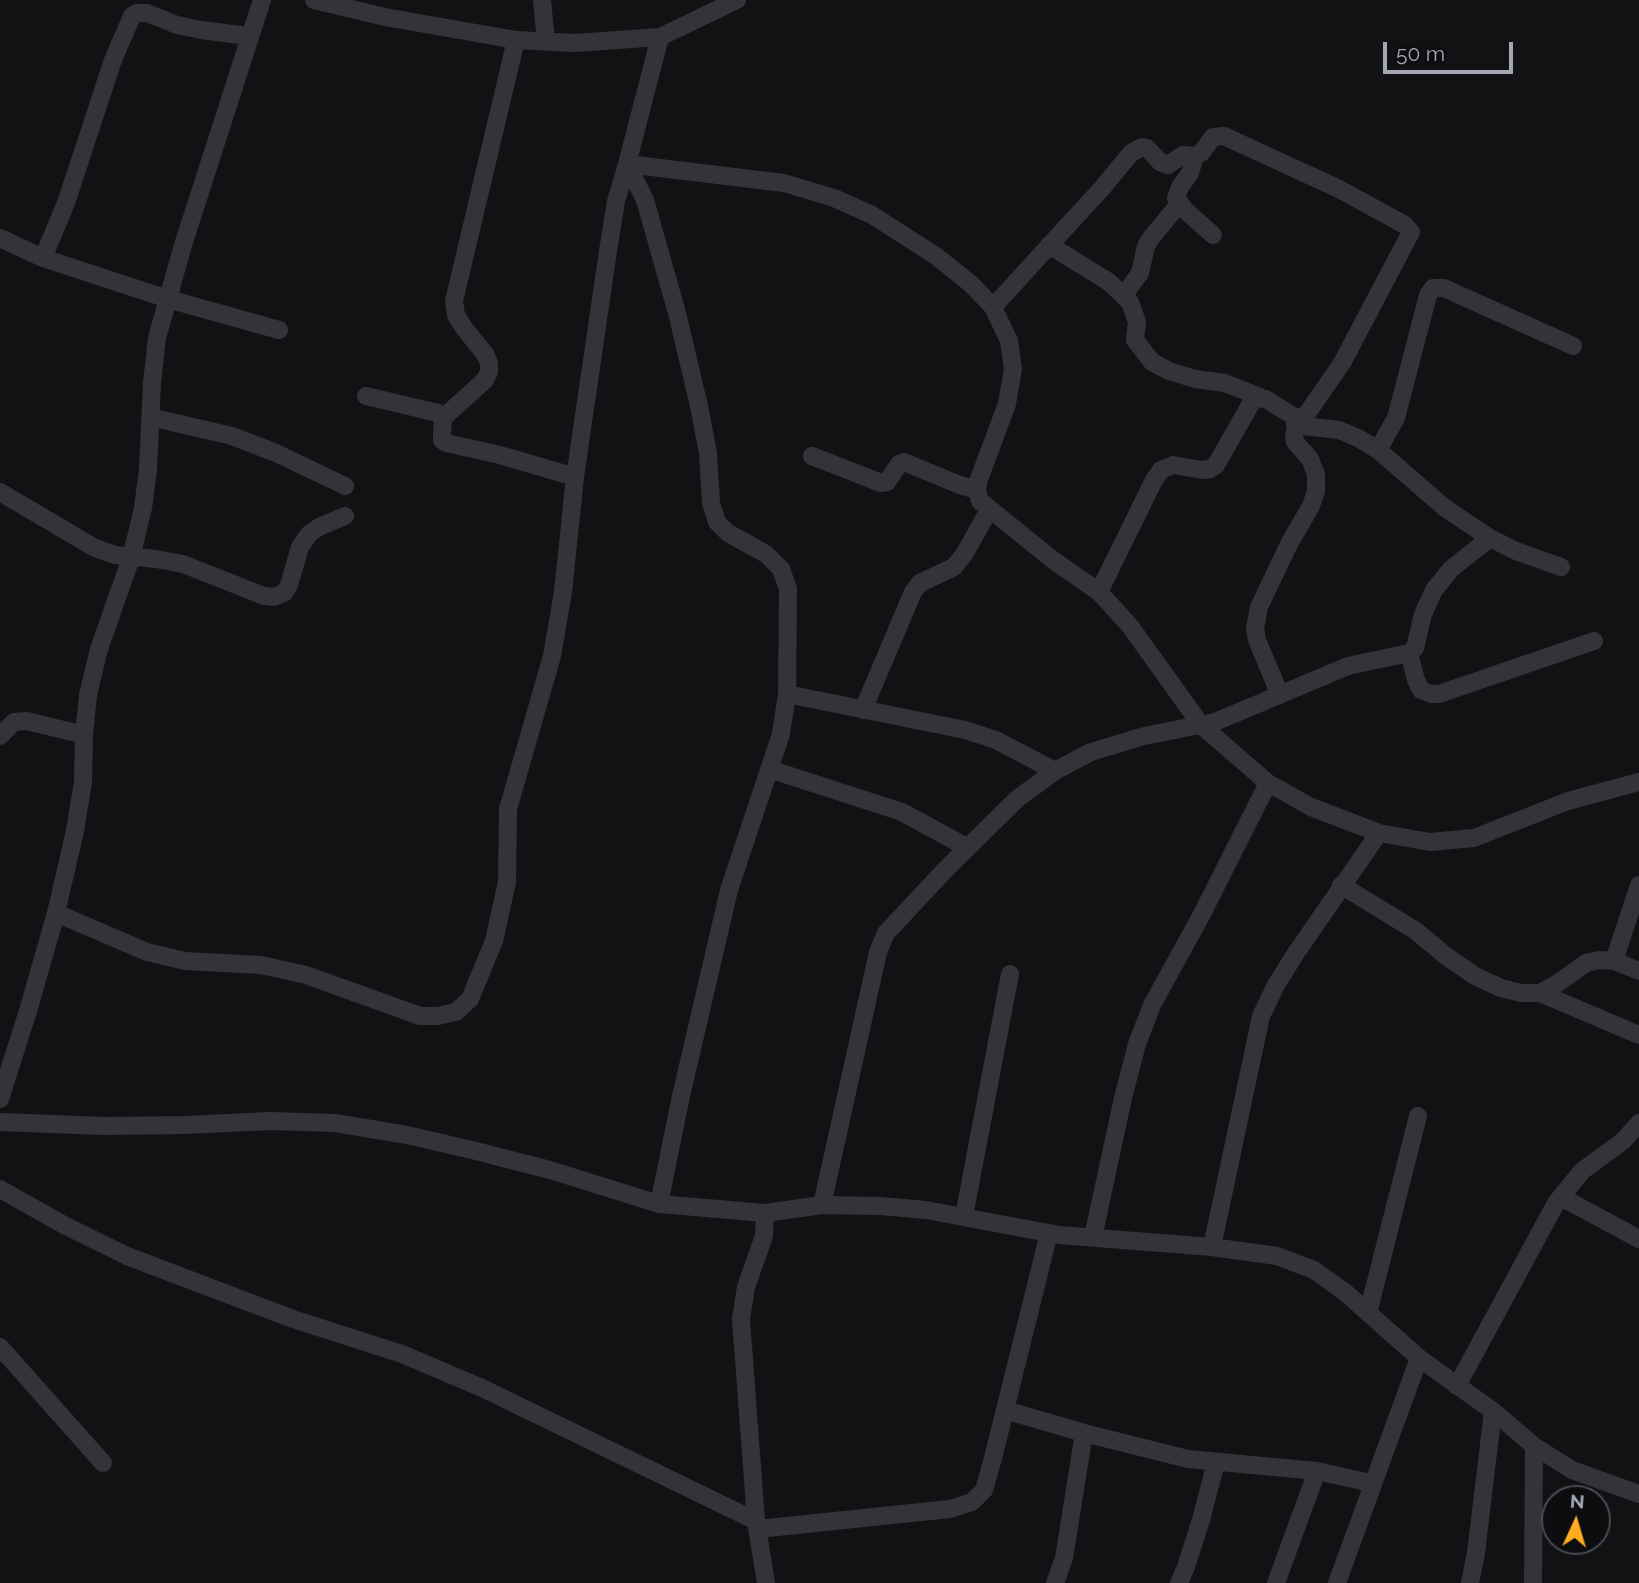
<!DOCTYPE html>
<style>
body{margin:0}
#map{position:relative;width:1639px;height:1583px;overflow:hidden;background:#121214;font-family:Raleway,sans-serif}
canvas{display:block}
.north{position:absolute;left:1541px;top:1485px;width:70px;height:70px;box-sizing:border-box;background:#0d0d0f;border:2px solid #494b51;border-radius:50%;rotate:4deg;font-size:19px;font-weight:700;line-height:28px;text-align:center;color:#a2a9b5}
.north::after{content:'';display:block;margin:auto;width:24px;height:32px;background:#ffad1f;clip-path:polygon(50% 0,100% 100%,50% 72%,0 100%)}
.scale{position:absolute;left:1383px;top:42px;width:130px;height:32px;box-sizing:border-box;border:4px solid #a2a9b5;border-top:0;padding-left:9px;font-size:21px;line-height:24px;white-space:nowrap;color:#a2a9b5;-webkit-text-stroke:5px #0d0d0f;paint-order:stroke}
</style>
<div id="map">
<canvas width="1639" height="1583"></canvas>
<div class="north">N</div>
<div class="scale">50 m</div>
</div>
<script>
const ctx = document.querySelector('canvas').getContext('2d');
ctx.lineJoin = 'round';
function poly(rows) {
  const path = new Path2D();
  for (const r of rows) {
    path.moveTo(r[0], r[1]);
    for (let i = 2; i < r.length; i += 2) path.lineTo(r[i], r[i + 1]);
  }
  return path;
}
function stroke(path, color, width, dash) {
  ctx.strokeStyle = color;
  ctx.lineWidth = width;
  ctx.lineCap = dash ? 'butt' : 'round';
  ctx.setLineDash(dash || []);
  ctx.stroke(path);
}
stroke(poly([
 [314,0,385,17,516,40,575,43,660,37,627,164,784,183,834,198,872,215,936,256,971,284,993,307,1009,341,1013,369,1007,404,979,479,977,490,980,501,1053,560,1099,592,1130,626,1201,725,1268,783,1311,807,1379,833,1430,842,1474,838,1568,801,1639,782],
 [542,0,546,42],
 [660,37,737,0],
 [1195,156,1190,173,1180,187,1176,198,1186,211,1213,235],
 [0,238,43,258,168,299,279,330],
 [1049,245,1109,282,1130,302,1137,322,1135,340,1152,362,1169,371,1195,379,1225,383,1260,397],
 [43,258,66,203,113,60,132,16,137,13,147,13,177,25,201,30,248,36],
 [1124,295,1140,273,1146,246,1151,238,1179,204],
 [993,307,1103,187,1131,153,1142,147,1147,148,1160,162,1168,165,1183,155,1195,156,1201,153,1213,137,1224,136,1339,189,1405,225,1411,232,1342,363,1306,415,1298,418,1293,416,1266,399,1254,398,1216,465,1210,469,1202,470,1173,465,1161,470,1154,480,1099,592],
 [366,396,438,413,443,418,442,434,442,440,446,443,500,455,575,477],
 [150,417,232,436,276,453,345,486],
 [443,418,485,380,489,372,489,363,485,354,464,328,456,315,454,301,516,40],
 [1295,425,1339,430,1358,438,1378,450,1445,508,1490,538,1516,551,1561,567],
 [1378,450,1396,418,1428,295,1433,288,1444,288,1573,346],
 [812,456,881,483,887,482,899,464,904,462,960,485,977,490],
 [0,492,95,548,115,555,156,559,183,564,264,596,274,597,284,593,289,585,300,547,309,534,319,527,345,516],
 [1409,653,1416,680,1421,690,1431,694,1439,694,1594,641],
 [787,694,965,730,996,740,1055,771],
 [1280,695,1257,640,1255,628,1259,607,1289,544,1311,506,1316,491,1316,474,1310,459,1295,442,1294,437,1298,418],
 [863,710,913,592,920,583,954,567,965,553,989,510],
 [0,736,14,722,27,721,84,735],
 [769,769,902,812,968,848],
 [1341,885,1416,931,1446,956,1475,976,1501,988,1521,993,1540,993,1558,983,1586,963,1599,960,1614,961,1639,971],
 [56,913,75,831,83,782,84,735,88,695,99,649,131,558,143,508,148,469,152,383,157,338,183,245,262,0],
 [1614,961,1639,885],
 [1540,993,1639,1035],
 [0,1099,28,1011,56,913,147,952,185,961,261,965,306,975,420,1016,438,1016,456,1012,470,999,494,941,507,882,508,809,552,656,563,592,575,477,608,251,616,201,627,164,645,200,677,313,699,406,708,453,711,503,717,522,728,533,766,554,781,569,788,589,787,694,781,734,729,890,681,1096,659,1204],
 [0,1122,104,1126,185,1125,270,1121,335,1123,407,1135,472,1150,550,1170,659,1204,765,1213,822,1205,880,1206,926,1210,1059,1235,1212,1247,1277,1256,1314,1270,1346,1293,1419,1358,1493,1411,1534,1446,1572,1470,1639,1494],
 [0,1189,64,1225,127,1256,293,1319,402,1354,482,1388,756,1521],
 [1561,1197,1639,1239],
 [822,1205,878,952,886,933,946,869,1017,799,1055,771,1091,752,1144,736,1215,722,1348,666,1409,653,1415,648,1423,614,1434,590,1451,569,1490,538],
 [765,1213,764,1236,746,1287,741,1319,756,1521,766,1583],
 [964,1216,1010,974],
 [1093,1237,1123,1098,1137,1044,1152,1005,1202,914,1268,783],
 [1212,1247,1261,1016,1276,985,1296,953,1379,833],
 [1368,1313,1418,1116],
 [0,1347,103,1463],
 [1457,1386,1556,1203,1582,1171,1623,1141,1639,1123],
 [1005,1410,1084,1433,1188,1459,1317,1471,1371,1483],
 [758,1529,950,1509,972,1502,984,1490,993,1458,1049,1233],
 [1055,1583,1064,1558,1084,1433],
 [1179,1583,1186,1567,1201,1520,1216,1462],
 [1276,1583,1317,1471],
 [1337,1583,1419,1358],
 [1470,1583,1476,1553,1493,1411],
 [1533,1583,1534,1446]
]), '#333439', 18);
</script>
